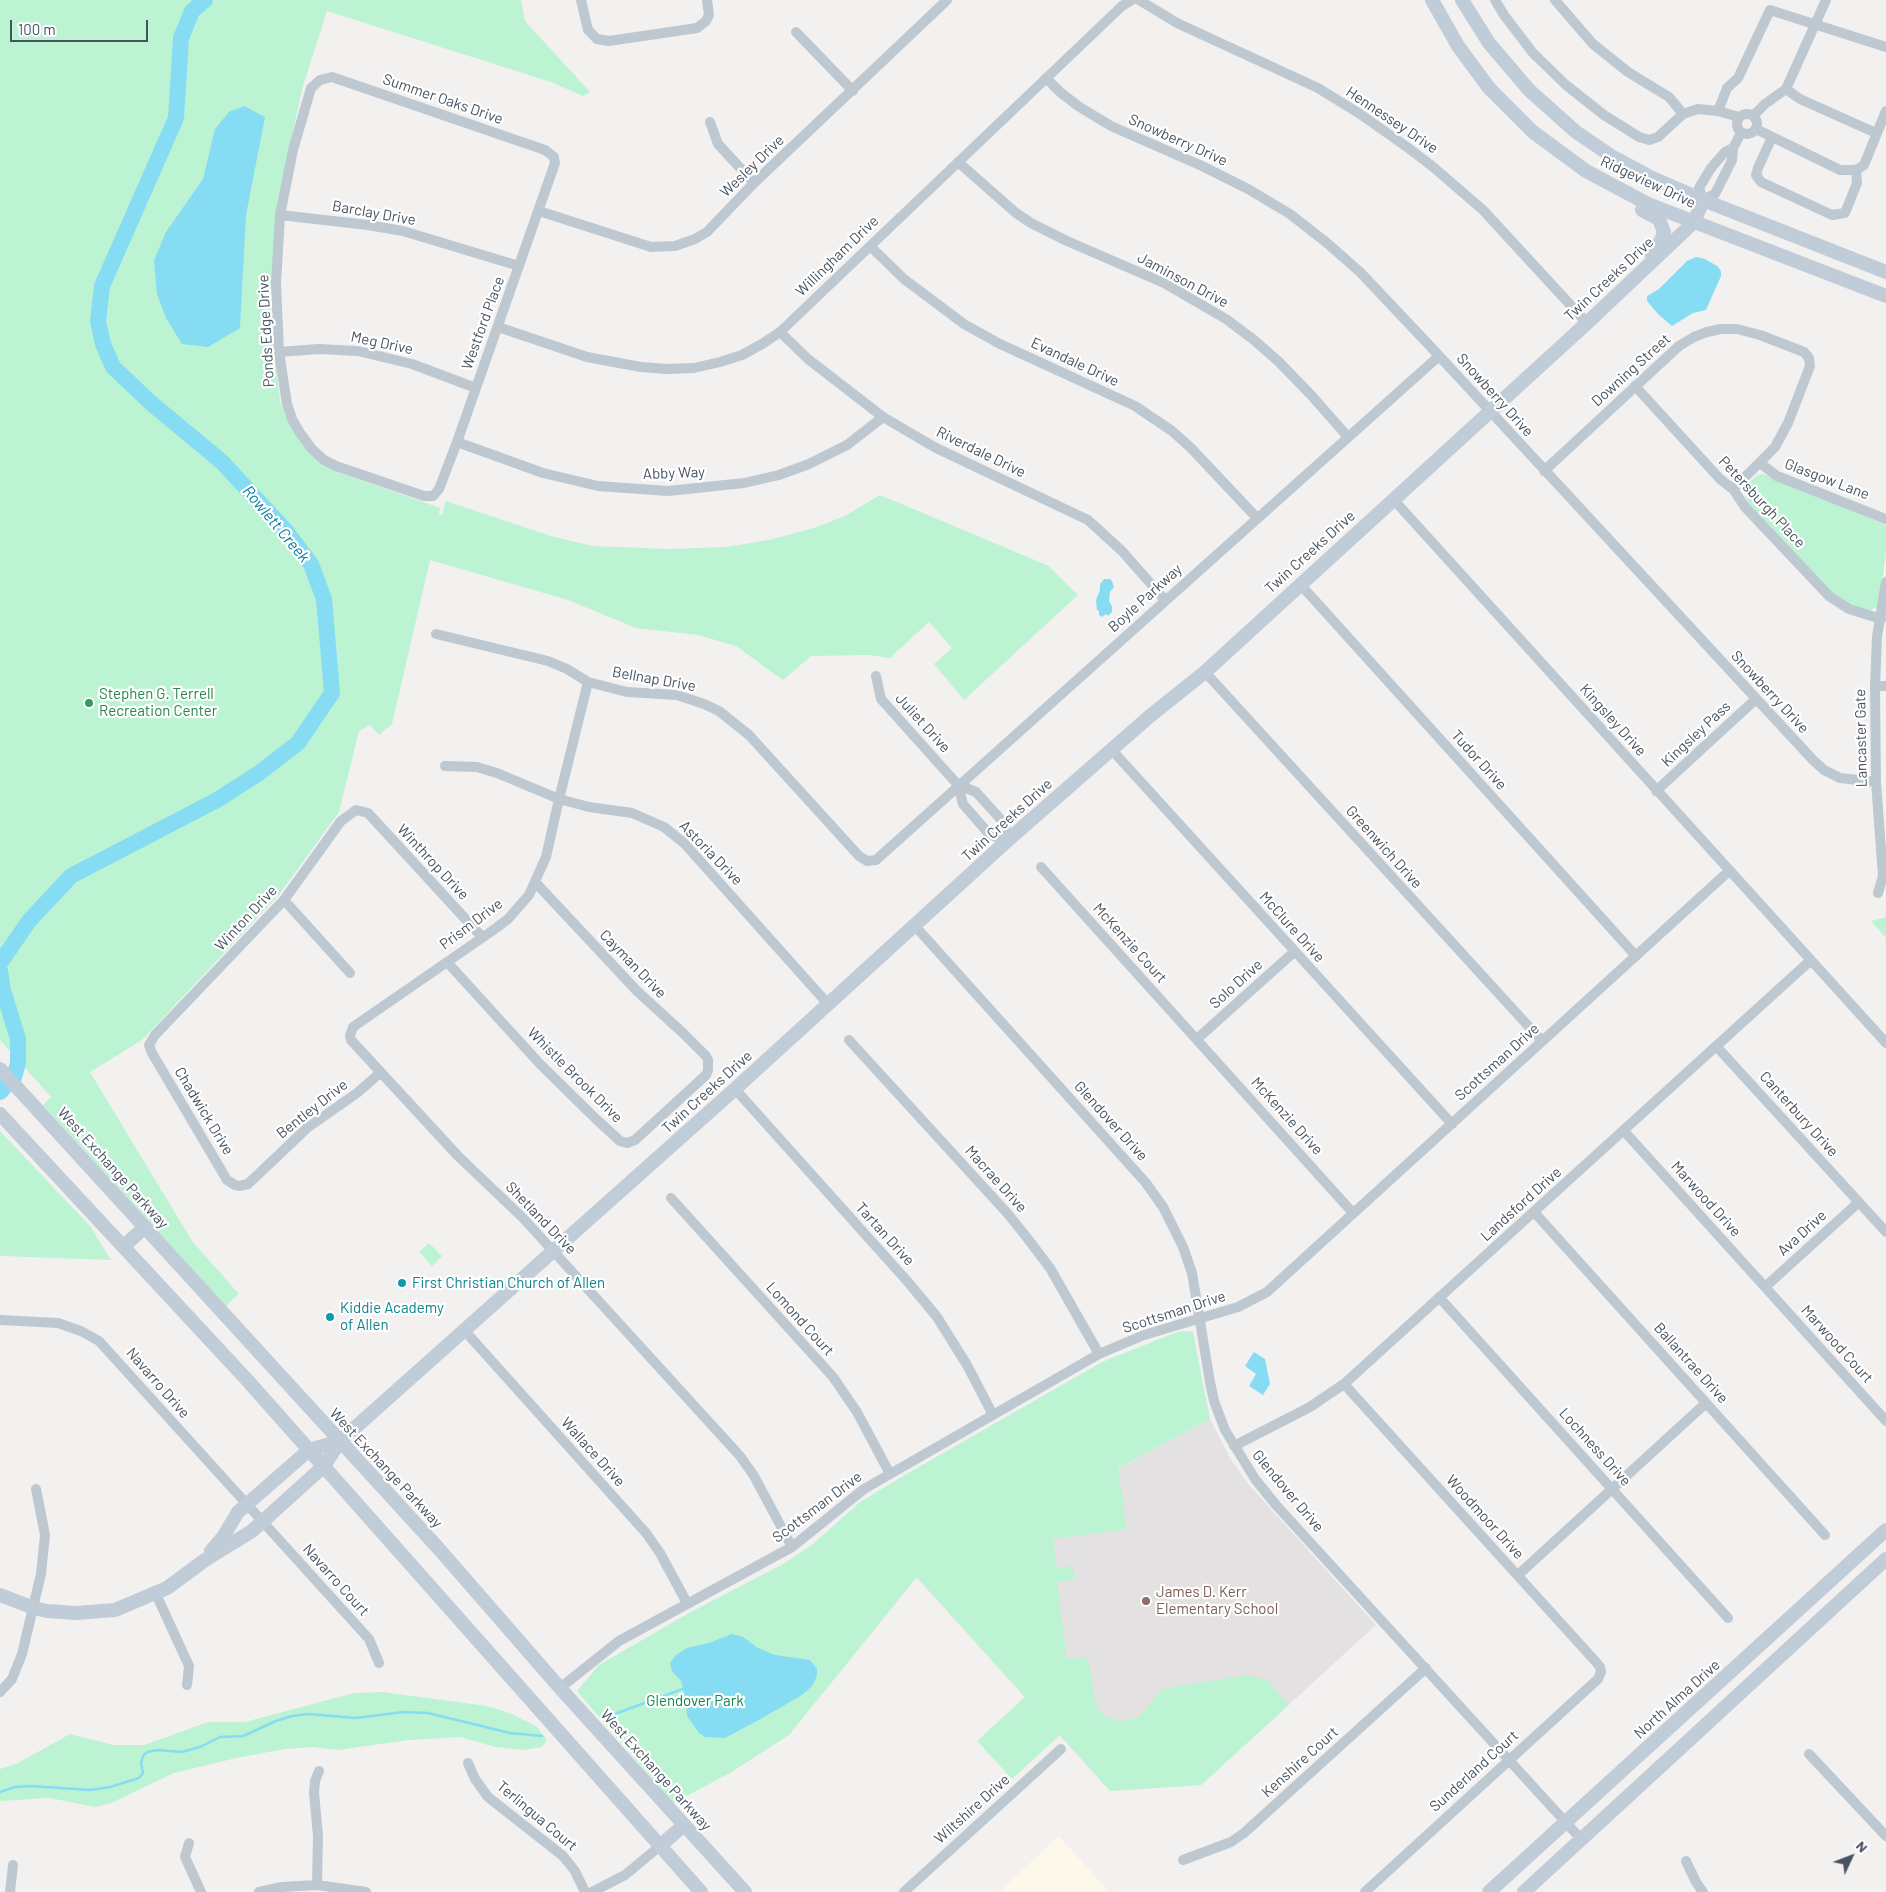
<!DOCTYPE html>
<style>
body{margin:0}
#map{position:relative;width:1886px;height:1892px;overflow:hidden;background:#f3f0f0;font-family:Barlow,sans-serif}
canvas{display:block}
.north{position:absolute;left:1826px;top:1832px;width:50px;height:50px;-webkit-text-stroke:4px #fff;paint-order:stroke;rotate:47deg;font-size:14px;font-weight:700;line-height:20px;text-align:center;color:#475460}
.north::after{content:'';display:block;margin:auto;width:18px;height:22px;background:#475460;clip-path:polygon(50% 0,100% 100%,50% 72%,0 100%)}
.scale{position:absolute;left:10px;top:20px;width:138px;height:22px;box-sizing:border-box;border:2px solid #475460;border-top:0;padding-left:6px;font-size:15px;line-height:18px;white-space:nowrap;color:#475460;-webkit-text-stroke:4px #fff;paint-order:stroke}
</style>
<div id="map">
<canvas width="1886" height="1892"></canvas>
<div class="north">N</div>
<div class="scale">100 m</div>
</div>
<script>
const ctx = document.querySelector('canvas').getContext('2d');
ctx.lineJoin = 'round';
function paint(path, color) {
  ctx.fillStyle = color;
  ctx.fill(path, 'evenodd');
}
function poly(rows) {
  const path = new Path2D();
  for (const r of rows) {
    if (r.length === 3) {
      path.moveTo(r[0] + r[2], r[1]);
      path.arc(r[0], r[1], r[2], 0, 2 * Math.PI);
      continue;
    }
    path.moveTo(r[0], r[1]);
    for (let i = 2; i < r.length; i += 2) path.lineTo(r[i], r[i + 1]);
  }
  return path;
}
function stroke(path, color, width, dash) {
  ctx.strokeStyle = color;
  ctx.lineWidth = width;
  ctx.lineCap = dash ? 'butt' : 'round';
  ctx.setLineDash(dash || []);
  ctx.stroke(path);
}
function drawText(font, color, halo, rows, align = 'center') {
  ctx.font = font + ' Barlow,sans-serif';
  ctx.lineWidth = 4.5;
  ctx.setLineDash([]);
  ctx.textBaseline = 'middle';
  ctx.strokeStyle = halo;
  ctx.fillStyle = color;
  for (const [text, x, y, turn = 0] of rows) {
    ctx.save();
    ctx.translate(x, y);
    ctx.rotate((+turn || 0) * Math.PI / 180);
    ctx.textAlign = isNaN(turn) ? turn : align;
    if (halo) ctx.strokeText(text, 0, 0);
    ctx.fillText(text, 0, 0);
    ctx.restore();
  }
}
paint(poly([
 [1059,1836,1109,1892,999,1892]
]), '#fdf8ea');
paint(poly([
 [1210,1419,1231,1460,1249,1485,1376,1625,1201,1785,1110,1791,916,1577]
]), '#e4e1e2');
paint(poly([
 [0,0,521,0,525,21,590,92,583,96,551,82,327,11,303,86,279,194,270,306,280,401,287,420,303,446,328,467,338,472,440,508,439,514,442,515,446,501,551,536,593,546,670,549,726,547,769,540,814,528,845,516,880,495,1049,566,1078,595,964,700,934,664,952,648,929,622,890,658,868,655,811,656,783,680,736,646,698,635,636,628,568,600,430,560,392,724,379,735,370,725,359,731,339,812,278,896,142,1040,90,1072,192,1241,239,1294,226,1306,43,1105,51,1097,0,1040],
 [1762,474,1768,475,1886,525,1886,551,1879,606,1867,612,1837,599,1749,505,1744,492,1745,487,1756,476],
 [1886,917,1886,938,1871,921],
 [0,1131,90,1226,111,1260,0,1256],
 [429,1243,442,1256,432,1266,419,1252],
 [1183,1331,1193,1332,1210,1419,1118,1468,1127,1529,1053,1539,1057,1568,1073,1566,1075,1579,1057,1582,1067,1659,1088,1657,1095,1702,1099,1710,1105,1716,1121,1721,1130,1720,1138,1717,1144,1711,1162,1689,1247,1675,1267,1680,1289,1705,1201,1785,1110,1791,1060,1735,1012,1779,977,1741,1025,1697,917,1577,789,1735,730,1773,673,1803,577,1691,599,1665,689,1613,783,1564,812,1545,859,1503,898,1479,1102,1362,1172,1334],
 [382,1692,487,1706,512,1714,537,1727,547,1740,542,1747,525,1750,495,1747,460,1737,409,1740,338,1750,312,1747,285,1749,236,1758,174,1773,111,1803,95,1807,50,1798,0,1801,0,1769,18,1763,70,1734,113,1745,144,1745,208,1722,245,1722,354,1693]
]), '#bcf3d2');
paint(poly([
 [244,106,265,117,246,215,240,328,208,347,182,344,166,318,157,294,154,260,166,232,203,179,215,129,229,112],
 [1696,257,1705,259,1717,266,1721,271,1721,276,1706,310,1693,313,1672,326,1659,315,1647,301,1647,296,1659,289,1687,261],
 [1104,579,1110,579,1112,581,1114,587,1110,592,1109,601,1112,606,1112,612,1108,616,1106,614,1102,617,1099,615,1099,611,1097,610,1096,600,1100,590,1100,584],
 [1254,1352,1265,1359,1270,1384,1263,1395,1249,1386,1256,1374,1245,1366],
 [732,1634,743,1637,758,1648,775,1655,810,1660,817,1669,817,1676,812,1686,802,1695,757,1721,725,1738,705,1737,699,1733,687,1716,685,1697,681,1681,672,1671,670,1663,676,1655,687,1648,709,1643]
]), '#86dcf3');
stroke(poly([
 [609,1716,683,1689],
 [0,1792,15,1787,31,1786,90,1790,110,1787,139,1778,143,1773,141,1763,143,1756,147,1752,157,1750,182,1752,200,1747,220,1737,243,1736,276,1721,292,1716,309,1714,355,1718,404,1712,428,1713,510,1733,542,1736]
]), '#86dcf3', 2.5);
stroke(poly([
 [0,963,29,921,71,876,217,800,259,773,298,743,332,693,324,599,311,564,286,531,222,462,151,403,113,367,103,344,98,321,102,286,176,118,181,38,192,11,205,0],
 [0,971,3,990,18,1039,18,1063,14,1077,0,1092]
]), '#86dcf3', 16);
stroke(poly([
 [581,0,588,30,597,39,609,41,697,28,706,21,709,15,707,0],
 [1139,0,1177,23,1318,88,1360,114,1407,147,1432,166,1483,210,1587,323],
 [1495,0,1504,15,1533,53,1566,85,1604,115,1639,137,1649,140,1658,137,1683,114,1698,109,1718,111,1739,117],
 [1555,0,1593,44,1628,72,1669,97,1683,114],
 [796,32,853,91],
 [332,77,545,150,554,157,555,163,457,442,439,489,433,496,424,496,336,466,324,460,312,449,300,433,292,419,287,404,279,352,276,284,280,215,293,150,311,88,320,80,332,77],
 [1046,78,1060,92,1078,106,1111,126,1202,166,1248,189,1290,214,1327,243,1360,272,1429,345,1813,760,1824,770,1840,778,1876,782],
 [1786,89,1800,99,1876,133],
 [1718,111,1727,88,1738,78,1770,10,1886,47],
 [1747,124,10],
 [1754,115,1765,104,1786,89,1826,0],
 [710,122,718,144,754,183],
 [1756,129,1840,170,1856,170,1864,165,1886,111],
 [1772,137,1758,168,1756,175,1761,182,1832,215,1845,213,1857,183,1856,170],
 [1733,148,1725,152,1711,168,1699,188,1703,200,1715,194,1732,160,1733,148,1741,133],
 [958,162,1016,213,1031,223,1067,241,1164,283,1226,319,1254,340,1279,362,1311,395,1348,437],
 [539,211,651,247,675,246,695,239,707,232,754,183,947,0],
 [280,215,368,225,403,231,519,266],
 [870,246,904,279,964,324,998,343,1135,406,1172,431,1190,447,1257,518],
 [498,327,587,357,641,367,667,369,694,368,720,362,742,355,762,344,780,332,1122,6,1132,0],
 [780,332,808,359,883,417,936,448,1088,520,1122,551,1165,600],
 [279,352,319,349,358,351,412,364,476,388],
 [1635,386,1720,479,1733,489,1745,507,1829,596,1849,609,1881,619],
 [457,442,543,473,598,486,668,491,744,483,779,475,809,464,847,445,883,417],
 [1760,463,1777,476,1886,519],
 [1544,471,1679,346,1694,337,1707,332,1721,329,1737,329,1760,335,1804,352,1809,358,1810,366,1788,423,1775,447,1733,489],
 [1393,499,1886,1043],
 [1300,584,1636,956],
 [436,634,548,661,567,669,588,682,627,692,677,695,704,704,719,711,749,735,859,856,867,861,876,860,1439,356],
 [1205,672,1542,1041],
 [876,676,881,699,958,785,976,792,1004,823,1008,840],
 [588,682,559,799,546,857,529,895,508,919,492,931,353,1027,350,1036,351,1040,458,1156,523,1218,740,1456,754,1476,792,1547],
 [1875,686,1886,686],
 [1111,749,1452,1124],
 [445,766,477,767,497,773,559,799,589,807,632,813,664,827,684,843,828,1004],
 [958,785,963,804,990,835,1008,840],
 [1656,791,1756,699],
 [1041,867,1353,1213],
 [1878,893,1883,876,1876,782,1875,686,1877,637,1886,582],
 [284,900,350,973],
 [915,926,1146,1183,1163,1207,1183,1247,1192,1273,1210,1382,1214,1401,1225,1430,1255,1479,1276,1505,1581,1839],
 [447,962,540,1064,596,1119,620,1141,627,1143,635,1140,706,1075,708,1070,708,1060,706,1056,684,1034,637,991,535,882],
 [1197,1039,1294,952],
 [849,1040,1008,1214,1028,1239,1050,1268,1099,1354],
 [1717,1047,1886,1232],
 [380,1073,357,1093,307,1128,248,1184,239,1186,235,1185,227,1180,152,1053,149,1045,155,1035,284,900,341,821,356,810,368,813,482,937],
 [735,1089,908,1282,937,1317,967,1365,993,1415],
 [1624,1131,1886,1421],
 [671,1198,833,1377,857,1412,890,1474],
 [1534,1212,1825,1535],
 [1765,1287,1859,1202],
 [1439,1297,1728,1618],
 [0,1320,58,1323,81,1331,99,1341,369,1639,379,1663],
 [464,1330,646,1533,660,1553,687,1603],
 [1344,1384,1596,1662,1600,1667,1601,1672,1598,1679,1365,1892],
 [1234,1446,1310,1407,1344,1384,1811,960],
 [1518,1575,1706,1403],
 [156,1594,189,1666,187,1685],
 [560,1688,619,1641,792,1547,864,1489,1099,1354,1144,1335,1238,1307,1267,1292,1729,871],
 [0,1692,12,1679,22,1654,41,1574,45,1535,36,1489],
 [1809,1754,1886,1836],
 [468,1763,475,1779,488,1797,563,1856,575,1871,585,1892],
 [189,1843,185,1857,201,1892],
 [1183,1860,1231,1842,1244,1833,1426,1668],
 [1686,1861,1696,1882,1703,1892],
 [317,1885,318,1836,314,1793,315,1781,319,1771],
 [10,1892,13,1865],
 [259,1892,282,1887,317,1885,366,1892],
 [592,1892,625,1875,660,1846],
 [904,1892,1061,1749]
]), '#bdc8d1', 10);
stroke(poly([
 [1432,0,1458,46,1489,88,1533,132,1586,171,1648,204,1886,296],
 [1462,0,1489,43,1529,90,1576,132,1613,157,1652,178,1703,200,1886,272],
 [1642,210,1659,219,1664,232,1661,241,1650,252],
 [0,1069,439,1549,560,1688,745,1892],
 [0,1114,248,1381,701,1892],
 [124,1246,145,1227],
 [211,1551,223,1537,238,1512,309,1450,340,1441],
 [0,1595,34,1608,47,1611,76,1613,115,1610,167,1588,205,1560,252,1531,324,1466,340,1441,349,1433,735,1089,1008,840,1150,716,1205,672,1587,323,1694,222,1703,200],
 [660,1846,684,1825],
 [1489,1892,1886,1530],
 [1524,1892,1886,1559]
]), '#c0ccd8', 14);
for (const [x, y, r, color] of [
 [89,703,5,"#2e9e5b"],
 [402,1283,5,"#0f9aa8"],
 [330,1317,5,"#0f9aa8"],
 [1146,1601,5,"#8d6e63"]
]) {
  const dot = new Path2D();
  dot.arc(x, y, r, 0, 2 * Math.PI);
  ctx.fillStyle = color;
  ctx.fill(dot);
  stroke(dot, '#fff', 2);
}
drawText('15px', '#475460', '#fff', [
 ["Summer Oaks Drive",443,99,19],
 ["Hennessey Drive",1392,120,34],
 ["Snowberry Drive",1178,140,24],
 ["Wesley Drive",752,166,-44],
 ["Ridgeview Drive",1648,182,25],
 ["Barclay Drive",374,213,10],
 ["Willingham Drive",837,256,-44],
 ["Twin Creeks Drive",1609,279,-43],
 ["Jaminson Drive",1183,280,28],
 ["Westford Place",483,323,-70],
 ["Ponds Edge Drive",266,331,-93],
 ["Meg Drive",382,343,12],
 ["Evandale Drive",1075,362,25],
 ["Downing Street",1631,370,-42],
 ["Snowberry Drive",1495,395,48],
 ["Riverdale Drive",981,452,26],
 ["Abby Way",674,473,-2],
 ["Glasgow Lane",1827,479,21],
 ["Petersburgh Place",1762,502,47],
 ["Twin Creeks Drive",1310,552,-42],
 ["Boyle Parkway",1145,598,-42],
 ["Bellnap Drive",654,679,10],
 ["Snowberry Drive",1770,692,47],
 ["Kingsley Drive",1613,720,48],
 ["Juliet Drive",923,723,48],
 ["Kingsley Pass",1696,734,-43],
 ["Lancaster Gate",1861,738,-91],
 ["Tudor Drive",1479,760,48],
 ["Twin Creeks Drive",1007,820,-42],
 ["Greenwich Drive",1384,847,48],
 ["Astoria Drive",711,853,46],
 ["Winthrop Drive",433,862,47],
 ["Winton Drive",246,918,-47],
 ["Prism Drive",471,924,-37],
 ["McClure Drive",1292,927,48],
 ["McKenzie Court",1130,943,48],
 ["Cayman Drive",633,964,46],
 ["Solo Drive",1236,984,-42],
 ["Scottsman Drive",1497,1062,-42],
 ["Whistle Brook Drive",575,1075,45],
 ["Twin Creeks Drive",707,1092,-42],
 ["Bentley Drive",312,1109,-38],
 ["Chadwick Drive",204,1111,59],
 ["Canterbury Drive",1799,1114,48],
 ["McKenzie Drive",1287,1116,48],
 ["Glendover Drive",1111,1121,48],
 ["West Exchange Parkway",113,1168,48],
 ["Macrae Drive",996,1179,48],
 ["Marwood Drive",1706,1199,48],
 ["Landsford Drive",1521,1204,-42],
 ["Shetland Drive",541,1218,46],
 ["Ava Drive",1802,1233,-42],
 ["Tartan Drive",885,1234,48],
 ["Scottsman Drive",1174,1312,-18],
 ["Lomond Court",800,1319,48],
 ["Marwood Court",1837,1344,48],
 ["Ballantrae Drive",1691,1363,48],
 ["Navarro Drive",158,1383,49],
 ["Lochness Drive",1595,1447,48],
 ["Wallace Drive",593,1452,48],
 ["West Exchange Parkway",386,1468,47],
 ["Glendover Drive",1288,1491,50],
 ["Scottsman Drive",817,1507,-37],
 ["Woodmoor Drive",1485,1517,48],
 ["Navarro Court",336,1580,48],
 ["North Alma Drive",1677,1699,-42],
 ["Kenshire Court",1300,1762,-42],
 ["West Exchange Parkway",656,1770,48],
 ["Sunderland Court",1474,1771,-42],
 ["Wiltshire Drive",972,1809,-42],
 ["Terlingua Court",537,1816,40]
]);
drawText('15px', '#27864d', '#fff', [
 ["Stephen G. Terrell",99,694],
 ["Recreation Center",99,711]
], 'left');
drawText('15px', '#0d838f', '#fff', [
 ["First Christian Church of Allen",412,1283],
 ["Kiddie Academy",340,1308],
 ["of Allen",340,1325]
], 'left');
drawText('15px', '#785e54', '#fff', [
 ["James D. Kerr",1156,1592],
 ["Elementary School",1156,1609]
], 'left');
drawText('15px', '#10884d', '#fff', [
 ["Glendover Park",695,1701]
]);
drawText('italic 16px', '#037d9f', '#fff', [
 ["Rowlett Creek",276,524,50]
]);
</script>
